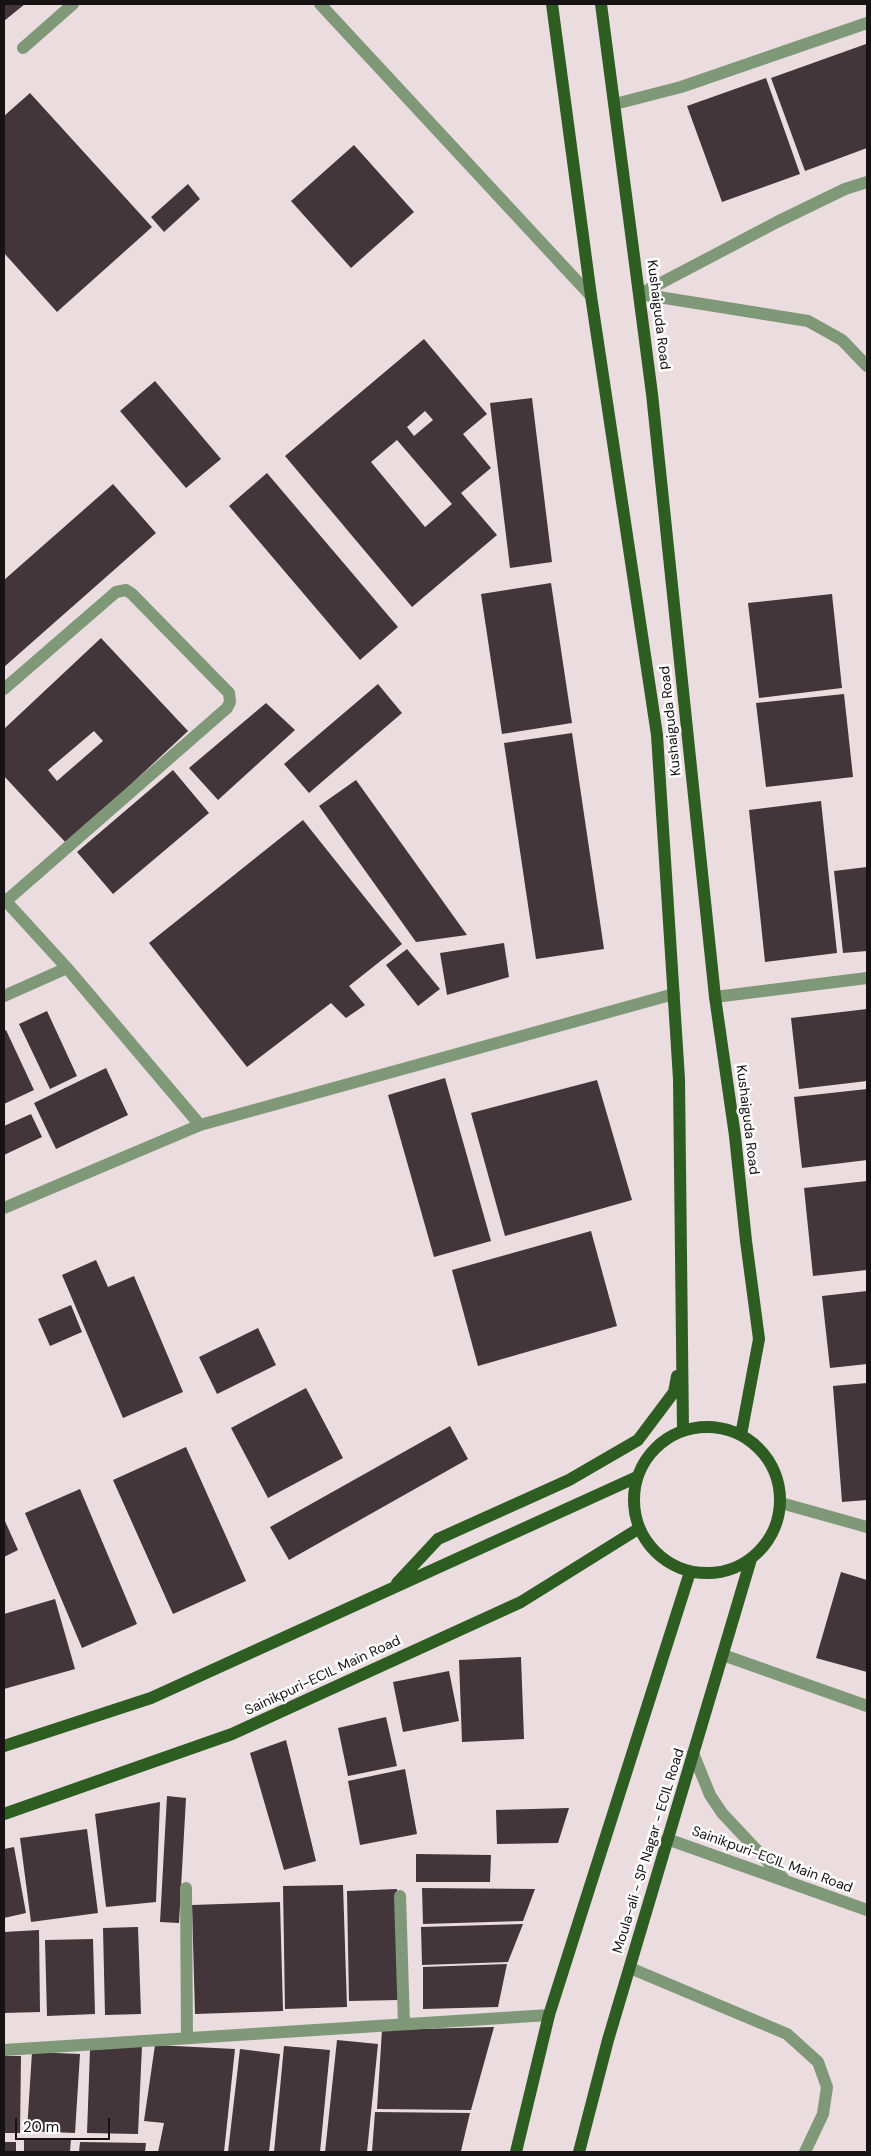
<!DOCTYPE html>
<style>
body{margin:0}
#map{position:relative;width:871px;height:2156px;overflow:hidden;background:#ebdce0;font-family:"DM Sans",sans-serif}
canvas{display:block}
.frame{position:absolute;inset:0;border:5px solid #171213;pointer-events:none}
.scale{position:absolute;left:15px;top:2118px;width:95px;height:22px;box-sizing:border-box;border:2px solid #171213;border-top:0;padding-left:6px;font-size:15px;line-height:18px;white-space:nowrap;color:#171213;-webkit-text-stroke:4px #fff;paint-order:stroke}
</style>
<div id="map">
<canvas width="871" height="2156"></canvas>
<div class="frame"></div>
<div class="scale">20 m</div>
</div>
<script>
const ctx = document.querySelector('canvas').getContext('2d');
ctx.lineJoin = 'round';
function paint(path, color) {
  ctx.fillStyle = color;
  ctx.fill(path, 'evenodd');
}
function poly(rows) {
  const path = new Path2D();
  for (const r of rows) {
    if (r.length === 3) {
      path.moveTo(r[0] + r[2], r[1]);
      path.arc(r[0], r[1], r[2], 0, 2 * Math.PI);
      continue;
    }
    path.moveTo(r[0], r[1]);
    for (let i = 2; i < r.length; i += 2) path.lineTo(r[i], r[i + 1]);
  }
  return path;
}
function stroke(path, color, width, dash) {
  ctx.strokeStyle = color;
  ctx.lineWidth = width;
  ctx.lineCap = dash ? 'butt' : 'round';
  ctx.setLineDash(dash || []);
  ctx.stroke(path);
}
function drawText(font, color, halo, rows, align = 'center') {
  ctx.font = font + ' "DM Sans",sans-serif';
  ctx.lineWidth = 5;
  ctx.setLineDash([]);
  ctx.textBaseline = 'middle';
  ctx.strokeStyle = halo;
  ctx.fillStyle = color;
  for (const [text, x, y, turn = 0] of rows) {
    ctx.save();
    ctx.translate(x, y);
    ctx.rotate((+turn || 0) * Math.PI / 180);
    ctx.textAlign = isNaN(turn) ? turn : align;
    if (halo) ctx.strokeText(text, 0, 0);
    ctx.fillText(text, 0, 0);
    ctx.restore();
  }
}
paint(poly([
 [4,4,25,4,4,21],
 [866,44,867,148,805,171,771,78],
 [766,78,800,174,722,202,687,106],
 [30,93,152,227,57,312,4,253,4,116],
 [354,145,414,212,351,268,291,201],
 [188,184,200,199,164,232,151,217],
 [424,339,487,414,463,434,491,468,461,493,497,535,412,607,285,456],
 [425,411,433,420,414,436,407,427],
 [397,440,452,504,425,527,371,462],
 [155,381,221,459,186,488,120,411],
 [532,398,552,562,510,568,490,403],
 [267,473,398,627,360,660,229,506],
 [113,484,156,533,4,667,4,580],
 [551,583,572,723,502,734,481,594],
 [832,594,842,688,759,698,748,603],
 [101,638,188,731,67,844,4,776,4,729],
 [94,731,103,741,57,781,48,770],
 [378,684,402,713,309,793,284,764],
 [844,694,853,777,766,787,756,703],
 [266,703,295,730,218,800,189,768],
 [572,733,604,949,536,959,504,743],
 [173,770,209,813,113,894,77,852],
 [356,780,467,935,416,942,319,806],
 [821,801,837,953,765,962,749,810],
 [303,820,402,944,349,986,365,1005,346,1018,331,1003,247,1067,149,943],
 [867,867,867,951,843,953,834,871],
 [504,943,509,977,447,995,440,953],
 [407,949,440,989,418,1006,386,965],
 [867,1009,867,1081,799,1089,791,1018],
 [47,1011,77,1076,50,1089,19,1024],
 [6,1030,34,1090,4,1104,4,1031],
 [106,1068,128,1115,56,1149,34,1103],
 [445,1078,491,1241,434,1257,388,1095],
 [597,1080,632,1200,505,1236,471,1113],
 [867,1089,867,1160,802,1168,794,1097],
 [31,1114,42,1137,4,1155,4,1126],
 [867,1181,867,1270,813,1276,804,1188],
 [591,1231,617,1326,478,1366,452,1270],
 [96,1260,108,1287,134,1276,183,1392,123,1418,62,1275],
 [867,1291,867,1364,830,1368,822,1296],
 [71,1305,82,1332,50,1346,38,1319],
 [258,1328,276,1365,217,1394,199,1357],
 [867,1383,867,1500,842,1502,833,1386],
 [306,1388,343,1458,268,1498,231,1428],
 [450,1426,468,1459,289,1560,270,1527],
 [186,1447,246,1581,173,1614,113,1480],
 [80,1489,137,1624,82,1648,25,1513],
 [4,1519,18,1550,4,1557],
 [841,1572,867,1580,867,1672,816,1658],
 [55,1599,75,1669,4,1689,4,1614],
 [521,1657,524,1739,462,1742,459,1660],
 [449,1671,459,1721,403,1732,393,1682],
 [386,1717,397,1766,348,1776,338,1728],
 [286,1740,316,1861,284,1870,250,1753],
 [405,1769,417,1834,360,1845,348,1781],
 [167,1796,186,1798,179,1923,160,1922],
 [160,1802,156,1902,106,1907,95,1814],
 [569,1808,558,1843,497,1844,496,1810],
 [87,1829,98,1913,31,1922,20,1838],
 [14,1847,26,1913,4,1918,4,1849],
 [416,1854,491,1855,490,1882,416,1882],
 [343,1885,347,2007,285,2009,283,1886],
 [422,1888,535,1889,523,1921,423,1924],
 [397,1889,399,2000,349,2001,347,1891],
 [280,1902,283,2011,195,2014,192,1905],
 [523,1924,508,1962,422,1965,421,1927],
 [138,1927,141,2014,105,2015,103,1928],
 [39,1930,40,2012,4,2013,4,1932],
 [93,1939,95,2014,47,2016,45,1940],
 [507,1964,498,2007,423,2009,423,1967],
 [494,2027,471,2110,377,2109,382,2030],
 [337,2040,378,2044,367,2152,325,2152],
 [155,2045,235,2049,224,2152,158,2152,164,2123,144,2121],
 [142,2046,138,2134,87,2133,90,2050],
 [284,2046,330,2050,320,2152,274,2152],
 [240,2049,280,2054,269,2152,228,2152],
 [32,2052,80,2054,75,2133,27,2131],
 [4,2056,21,2056,20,2133,4,2133],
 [375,2112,470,2113,461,2151,372,2152],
 [24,2138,71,2139,70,2152,24,2152],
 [4,2142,16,2142,16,2152,4,2152],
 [80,2142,146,2143,145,2152,79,2152]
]), '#42363a');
stroke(poly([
 [320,4,591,296],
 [23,48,73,4],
 [615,104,681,87,867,23],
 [640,294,777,222,845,189,867,182],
 [640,294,808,321,842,340,867,366],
 [4,689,116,592,126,590,132,594,229,693,230,702,227,708,6,901],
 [4,899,67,968,200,1125],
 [4,996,67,968],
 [715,997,867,978],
 [4,1208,200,1125,674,994],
 [781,1503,867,1527],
 [723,1655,867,1706],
 [693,1753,710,1795,722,1813,784,1879],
 [667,1839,867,1910],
 [186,1888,187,2038],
 [400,1896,404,2024],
 [630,1968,787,2034,818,2062,827,2087,823,2114,805,2152],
 [4,2050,549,2015]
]), '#7f9978', 12);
stroke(poly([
 [552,4,591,296,657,735,679,1079,683,1430],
 [601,4,652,394,715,997,735,1136,746,1241,759,1339,741,1435],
 [707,1500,73],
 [397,1583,438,1539,569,1480,638,1440,674,1392,677,1376],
 [4,1746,151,1698,637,1477],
 [4,1814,232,1734,521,1602,638,1529],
 [516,2152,549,2015,690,1572],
 [579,2152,608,2040,751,1559]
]), '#2d5d20', 12);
drawText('14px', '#171213', '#fff', [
 ["Kushaiguda Road",658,315,83],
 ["Kushaiguda Road",671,721,-96],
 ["Kushaiguda Road",747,1120,83],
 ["Sainikpuri-ECIL Main Road",323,1676,-25],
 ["Moula-ali - SP Nagar - ECIL Road",649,1851,-73],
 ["Sainikpuri-ECIL Main Road",772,1860,20]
]);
</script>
